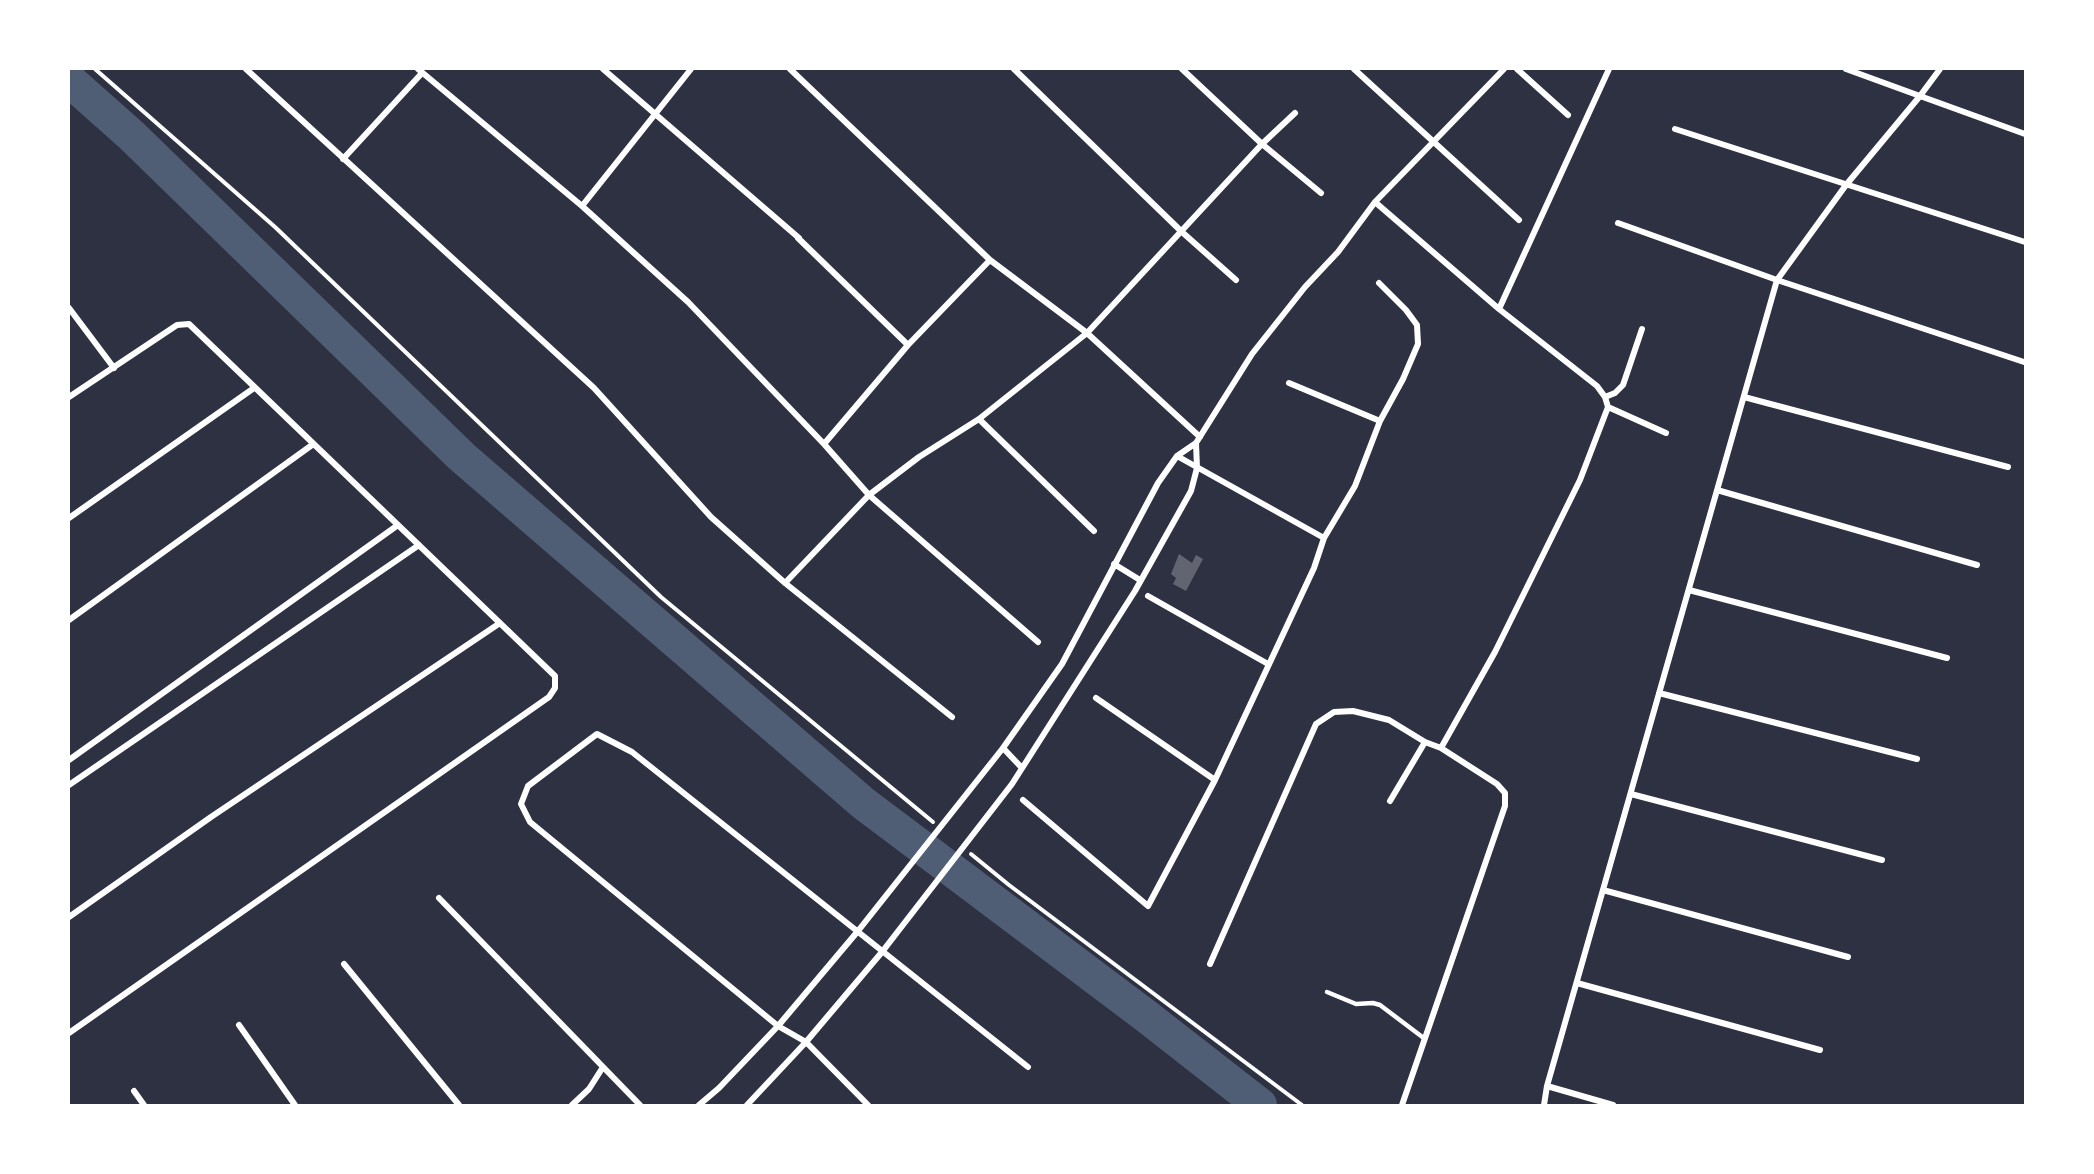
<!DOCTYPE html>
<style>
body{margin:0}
#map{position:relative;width:2094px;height:1174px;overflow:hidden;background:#2d3142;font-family:"Sofia Sans Condensed",sans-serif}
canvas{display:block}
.frame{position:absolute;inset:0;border:70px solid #fff;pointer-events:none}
</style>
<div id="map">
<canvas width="2094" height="1174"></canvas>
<div class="frame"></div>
</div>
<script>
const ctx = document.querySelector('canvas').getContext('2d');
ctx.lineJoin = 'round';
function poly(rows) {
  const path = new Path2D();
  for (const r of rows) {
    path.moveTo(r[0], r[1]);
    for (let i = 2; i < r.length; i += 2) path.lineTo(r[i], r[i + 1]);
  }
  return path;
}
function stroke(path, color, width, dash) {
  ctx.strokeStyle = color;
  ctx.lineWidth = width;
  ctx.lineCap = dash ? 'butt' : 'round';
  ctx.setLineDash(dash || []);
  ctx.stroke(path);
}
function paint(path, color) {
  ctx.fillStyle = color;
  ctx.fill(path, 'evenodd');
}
stroke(poly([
 [69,80,131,135,462,457,863,803,1146,1016,1260,1105]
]), '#4f5d75', 34);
paint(poly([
 [1179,554,1192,563,1196,555,1203,559,1186,591,1173,584,1176,578,1171,574]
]), '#626471');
stroke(poly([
 [95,69,275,227,661,597,933,822],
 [971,854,1009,885,1302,1105]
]), '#fff', 4);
stroke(poly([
 [1327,992,1356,1004,1373,1003,1380,1005,1425,1039]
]), '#fff', 4.5);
stroke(poly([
 [246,69,594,388,711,517,785,583,952,717],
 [418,69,582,206,688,302,824,444,869,495,1038,642],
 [603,69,799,238],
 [790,69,990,260,1087,333,1200,437],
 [1014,69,1182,232,1236,280],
 [1182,69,1262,144,1295,113],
 [1354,69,1519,220],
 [1517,69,1568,115],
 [1846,69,1920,96,1940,69],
 [1675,129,2025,242],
 [343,159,422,73],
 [1375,202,1499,309,1597,386,1605,397,1608,407,1580,480,1495,652,1441,748],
 [582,206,691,69],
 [1618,223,1777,280,2024,362],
 [798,238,908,345],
 [69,308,114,368],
 [1499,309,1609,69],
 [1289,383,1380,421],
 [69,397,177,325,189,324,555,676,555,688,549,697,69,1033],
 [1605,397,1615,393,1623,385,1642,329],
 [1744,397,2008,467],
 [1608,407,1666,433],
 [979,419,1094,531],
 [824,444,908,345,990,260],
 [1177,456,1324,538],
 [1717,490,1977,565],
 [69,518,254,388],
 [1114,564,1140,580],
 [785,583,869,495,919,457,979,419,1087,333,1262,144,1321,193],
 [1689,590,1947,658],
 [1148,596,1268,664],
 [69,620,312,445],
 [1659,693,1917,759],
 [1096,698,1215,780],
 [1003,748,1022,768],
 [69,760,398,525],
 [69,785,419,545],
 [1631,794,1882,860],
 [1023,800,1148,906,1215,780,1314,568,1324,538,1355,486,1380,421,1403,379,1418,344,1417,325,1406,310,1379,283],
 [1390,801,1425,742],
 [1603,890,1848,957],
 [439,898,640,1105],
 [69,917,211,817,500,623],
 [344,964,459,1105],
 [1210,964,1316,724,1334,712,1353,711,1389,720,1425,742,1441,748,1497,784,1505,793,1505,806,1402,1105],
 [1577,983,1820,1050],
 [239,1025,295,1105],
 [1547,1086,1613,1105],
 [134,1091,144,1105],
 [572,1105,589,1089,603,1067],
 [699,1105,719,1088,778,1026,858,931,1003,748,1062,664,1158,483,1177,456,1196,443,1252,354,1305,287,1338,252,1375,202,1504,69],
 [747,1105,806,1042,882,952,1012,784,1135,591,1191,491,1197,468,1196,443],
 [868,1105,806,1042,778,1026,530,822,521,804,528,786,597,734,632,752,1028,1067],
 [1544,1105,1547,1086,1777,280,1846,185,1920,96,2025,134]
]), '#fff', 6);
</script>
